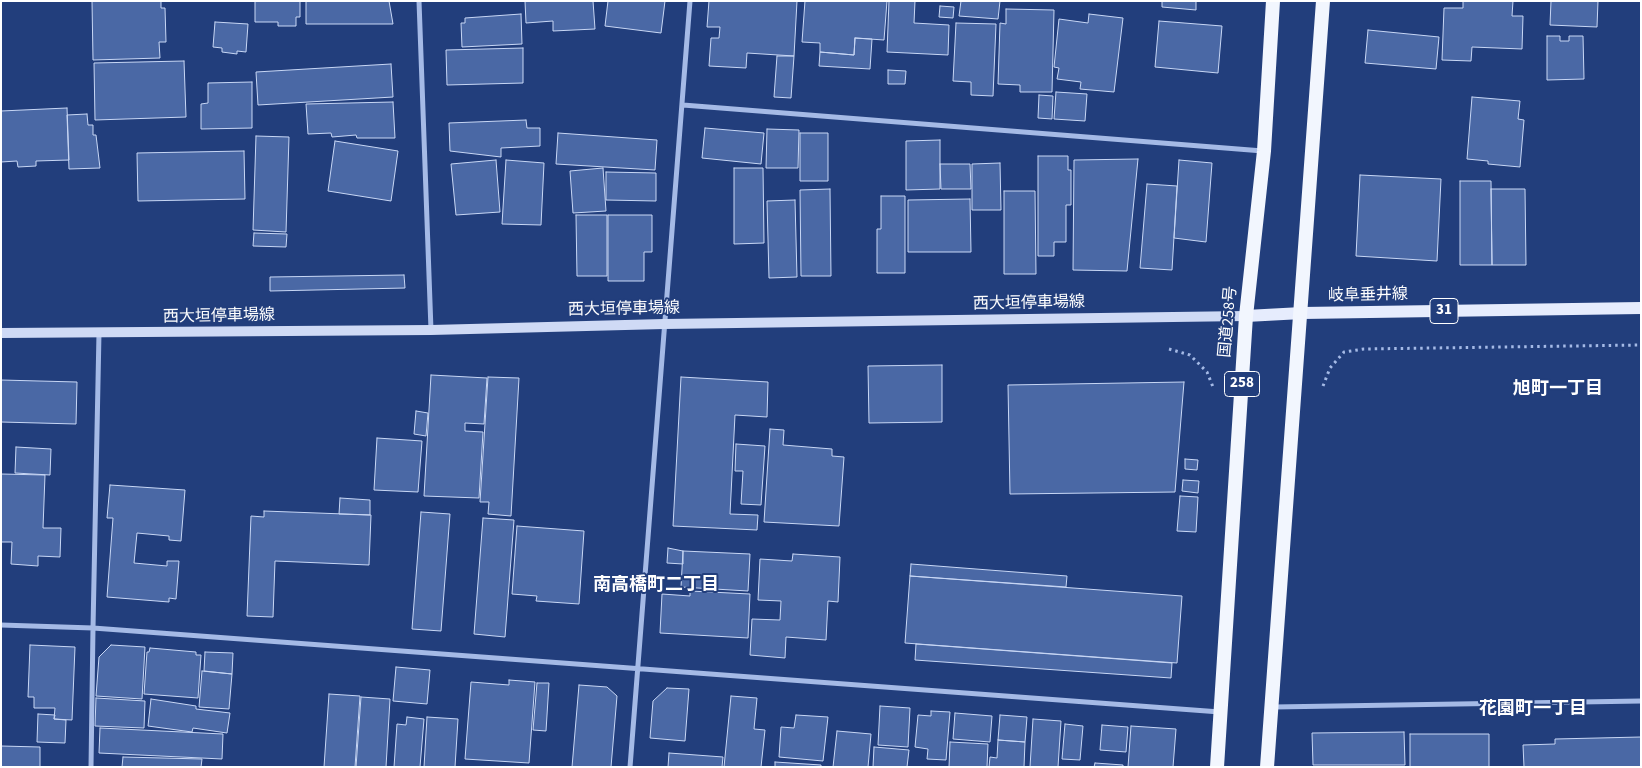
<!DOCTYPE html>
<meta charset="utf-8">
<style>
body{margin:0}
#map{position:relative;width:1642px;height:768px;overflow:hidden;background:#223e7c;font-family:"Source Sans 3",sans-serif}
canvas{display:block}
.frame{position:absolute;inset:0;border:2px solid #fff;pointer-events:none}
</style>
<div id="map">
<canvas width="1642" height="768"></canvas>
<div class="frame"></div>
</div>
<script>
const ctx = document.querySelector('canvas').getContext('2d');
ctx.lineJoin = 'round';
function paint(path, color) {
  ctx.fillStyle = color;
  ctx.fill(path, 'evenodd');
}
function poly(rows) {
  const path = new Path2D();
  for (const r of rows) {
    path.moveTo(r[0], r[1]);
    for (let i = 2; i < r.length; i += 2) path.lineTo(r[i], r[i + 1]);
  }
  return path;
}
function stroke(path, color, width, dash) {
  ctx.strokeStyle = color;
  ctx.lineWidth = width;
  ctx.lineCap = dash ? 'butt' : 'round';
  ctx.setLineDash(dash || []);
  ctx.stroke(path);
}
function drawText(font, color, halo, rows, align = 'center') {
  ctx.font = font + ' "Source Sans 3","Noto Sans JP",sans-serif';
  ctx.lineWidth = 4;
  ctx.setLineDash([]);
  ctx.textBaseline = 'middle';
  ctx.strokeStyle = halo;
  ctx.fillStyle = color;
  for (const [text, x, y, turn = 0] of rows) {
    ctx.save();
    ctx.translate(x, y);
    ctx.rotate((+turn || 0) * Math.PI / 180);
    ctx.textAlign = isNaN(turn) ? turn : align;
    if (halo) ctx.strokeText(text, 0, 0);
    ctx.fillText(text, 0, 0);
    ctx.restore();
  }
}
const building = poly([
 [92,1,161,1,161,8,165,8,166,42,159,42,160,58,93,60,92,1],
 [255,1,300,1,300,17,296,17,296,26,278,26,278,22,255,22,255,1],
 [306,1,389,1,393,24,306,24,306,1],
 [525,1,593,1,595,29,553,31,553,21,526,23,525,1],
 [608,1,665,1,661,33,605,26,608,1],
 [709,1,797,1,794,56,747,53,746,68,709,66,711,38,719,38,720,27,707,27,709,1],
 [805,1,887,1,884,40,855,38,854,55,820,52,820,43,802,42,805,1],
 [889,1,915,1,914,23,949,25,948,55,887,52,889,1],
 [961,1,1000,1,998,19,959,16,961,1],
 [1162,1,1196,1,1196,10,1162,7,1162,1],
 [1463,1,1513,1,1512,16,1523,16,1522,49,1472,47,1471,61,1442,60,1444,8,1463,8,1463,1],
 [1551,1,1598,1,1597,27,1550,25,1551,1],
 [940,6,954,7,953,18,939,17,940,6],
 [1006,9,1054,10,1052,92,1020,92,1020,85,998,84,1000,23,1006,24,1006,9],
 [521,14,522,44,462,47,461,23,465,23,465,18,521,14],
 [1089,14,1123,18,1114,92,1080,89,1081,82,1057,79,1059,68,1054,67,1059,19,1088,23,1089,14],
 [1159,21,1222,26,1218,73,1155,67,1159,21],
 [215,22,248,24,246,52,237,51,237,54,222,52,222,48,213,47,215,22],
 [956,23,996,24,993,96,971,95,971,82,953,81,956,23],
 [1368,30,1439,37,1436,69,1365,63,1368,30],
 [1547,36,1560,36,1560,41,1569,41,1569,36,1583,36,1584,79,1547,80,1547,36],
 [855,38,872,39,870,69,819,66,820,52,854,55,855,38],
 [523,48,523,83,447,85,446,50,523,48],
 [777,56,794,56,791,98,774,97,777,56],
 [184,61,186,117,95,120,94,63,184,61],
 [391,64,393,97,258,105,256,72,391,64],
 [888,70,906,71,905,84,888,84,888,70],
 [252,82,252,128,201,129,201,104,208,103,208,83,252,82],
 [1056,92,1087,94,1085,121,1054,119,1056,92],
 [1039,95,1053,96,1052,119,1038,118,1039,95],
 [1472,97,1520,101,1518,119,1524,120,1520,167,1488,164,1488,161,1467,159,1472,97],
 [393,102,395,138,357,138,356,135,332,137,331,133,308,134,306,104,393,102],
 [67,108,69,160,36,161,36,166,18,167,17,161,1,162,1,111,67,108],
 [87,114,88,125,93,125,93,135,96,135,100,168,69,169,67,115,87,114],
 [526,120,527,128,540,128,540,146,501,148,501,157,450,151,449,123,526,120],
 [705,128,764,133,761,164,702,158,705,128],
 [767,129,799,130,798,168,766,168,767,129],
 [558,133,657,140,655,170,556,164,558,133],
 [800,133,828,133,828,181,800,181,800,133],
 [256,136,289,137,286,232,253,230,256,136],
 [940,140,940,189,906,190,906,141,940,140],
 [335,141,398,151,391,201,328,191,335,141],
 [244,151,245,199,138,201,137,153,244,151],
 [1038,156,1068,156,1068,170,1071,170,1071,205,1066,205,1066,242,1054,242,1054,256,1038,256,1038,156],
 [1138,159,1127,271,1073,270,1074,160,1138,159],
 [496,160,500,212,456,215,451,164,496,160],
 [506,160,544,163,541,225,502,224,506,160],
 [1179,160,1212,163,1206,242,1174,238,1179,160],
 [1000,163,1001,210,972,210,972,164,1000,163],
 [940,164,970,164,971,189,941,189,940,164],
 [603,168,606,211,573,213,570,171,603,168],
 [734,168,763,168,764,243,734,244,734,168],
 [606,172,656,173,656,201,606,200,606,172],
 [1360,175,1441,179,1437,261,1356,256,1360,175],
 [1460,181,1491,181,1492,265,1460,265,1460,181],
 [1147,184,1177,186,1172,270,1140,268,1147,184],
 [830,189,831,276,801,276,800,190,830,189],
 [1491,189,1525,189,1526,265,1492,265,1491,189],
 [1004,191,1035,191,1036,274,1004,274,1004,191],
 [881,196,905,196,905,273,877,273,877,229,881,229,881,196],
 [970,199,971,252,908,252,908,200,970,199],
 [795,200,797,277,769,278,767,201,795,200],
 [576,215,607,215,607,276,577,276,576,215],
 [608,215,652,215,652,252,644,252,644,281,608,281,608,215],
 [254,233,287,234,286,247,253,246,254,233],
 [404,275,405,288,270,291,270,277,404,275],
 [942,365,942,422,869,423,868,366,942,365],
 [431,375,487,378,484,424,465,423,465,431,483,432,479,498,424,496,431,375],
 [488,377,519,378,511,516,488,514,489,502,480,502,488,377],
 [681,377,768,382,767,417,735,415,730,514,758,515,757,530,673,526,681,377],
 [1,380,77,382,76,424,1,422,1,380],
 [1184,382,1175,492,1010,494,1008,385,1184,382],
 [416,411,428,413,426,436,414,434,416,411],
 [770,429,784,430,783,445,832,449,832,456,844,457,839,526,764,522,770,429],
 [377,438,422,441,418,492,374,490,377,438],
 [736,444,765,446,761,505,741,504,743,471,735,471,736,444],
 [16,447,51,449,50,475,15,473,16,447],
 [1185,459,1198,460,1197,470,1185,469,1185,459],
 [1,474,45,475,43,528,61,528,60,557,38,556,38,566,11,564,12,542,1,542,1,474],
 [1183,480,1199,481,1198,493,1182,491,1183,480],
 [110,485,185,490,181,541,169,540,169,536,137,533,134,563,167,566,167,561,179,561,176,599,169,598,169,602,107,597,113,518,107,518,110,485],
 [1180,496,1198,497,1196,532,1177,531,1180,496],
 [340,498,370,500,370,515,339,514,340,498],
 [264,511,371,515,369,565,275,561,273,617,247,616,251,516,264,517,264,511],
 [421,512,450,514,441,631,412,629,421,512],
 [483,518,514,520,505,637,474,634,483,518],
 [517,526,584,531,579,604,536,601,537,596,512,594,517,526],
 [668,548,683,551,683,564,667,563,668,548],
 [683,551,750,554,748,591,681,587,683,551],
 [793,554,840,557,838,602,828,601,826,640,786,637,785,658,750,655,752,619,780,620,781,601,758,600,760,559,792,561,793,554],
 [911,564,1067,576,1066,587,910,576,911,564],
 [910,576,1182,596,1177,663,905,643,910,576],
 [690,591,750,594,748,638,660,633,662,594,690,596,690,591],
 [916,644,1172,663,1171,678,915,660,916,644],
 [30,645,75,647,72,720,54,719,55,708,34,708,34,697,28,697,30,645],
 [111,645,145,647,142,699,96,696,99,657,111,645],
 [150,648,196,652,196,655,201,655,198,698,144,694,147,652,149,652,150,648],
 [205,652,233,653,232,674,204,671,205,652],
 [396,667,430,670,427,704,393,701,396,667],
 [202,671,232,674,229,709,199,707,202,671],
 [509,680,535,682,529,763,465,759,471,682,509,685,509,680],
 [537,683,549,683,546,731,533,730,537,683],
 [579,685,607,687,617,696,611,767,572,767,579,685],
 [667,688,689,689,685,741,650,738,653,701,667,688],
 [329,694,360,696,355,767,324,767,329,694],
 [731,696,757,698,754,729,765,730,761,767,724,767,731,696],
 [361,697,390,699,386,767,356,767,361,697],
 [96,698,145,701,144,728,95,726,96,698],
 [151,699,196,706,196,709,230,713,227,733,193,728,192,732,148,726,151,699],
 [880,706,910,708,908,747,878,745,880,706],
 [931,711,950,712,946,760,927,759,928,749,915,747,918,715,931,716,931,711],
 [955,713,992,716,990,742,953,739,955,713],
 [38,714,55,715,54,719,66,720,65,743,37,742,38,714],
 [796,715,828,717,823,761,779,757,781,727,794,728,796,715],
 [1000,715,1027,717,1025,742,998,740,1000,715],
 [407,717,424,719,420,767,394,767,397,724,406,725,407,717],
 [427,717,458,719,455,767,424,767,427,717],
 [1033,719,1061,721,1058,767,1030,767,1033,719],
 [1065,724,1083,726,1080,760,1062,759,1065,724],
 [1102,725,1128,727,1126,752,1100,750,1102,725],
 [1131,726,1176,729,1173,767,1128,767,1131,726],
 [100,728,223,734,222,759,99,753,100,728],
 [837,731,871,734,868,767,833,767,837,731],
 [1404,732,1405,765,1313,765,1312,733,1404,732],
 [1410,734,1489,734,1489,767,1410,767,1410,734],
 [1641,737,1641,767,1524,767,1523,745,1555,744,1555,739,1641,737],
 [998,740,1025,742,1024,767,989,767,990,757,997,758,998,740],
 [950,742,988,744,987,767,949,767,950,742],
 [1,746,40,747,40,767,1,767,1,746],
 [874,747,909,750,907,767,873,767,874,747],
 [669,753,723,757,722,767,668,767,669,753],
 [123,757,202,759,201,767,122,767,123,757],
 [775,762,821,765,821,767,775,767,775,762],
 [1095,763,1123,765,1123,767,1094,767,1095,763]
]);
paint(building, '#4a68a5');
stroke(building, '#c8d7f5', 1);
stroke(poly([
 [1169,349,1190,355,1207,372,1213,387],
 [1323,386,1330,368,1344,352,1364,349,1641,345]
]), '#a5bae6', 3, [2.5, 4]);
stroke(poly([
 [419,1,431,330],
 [683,105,1263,151],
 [1,625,93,628,1220,712],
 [1274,707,1641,701],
 [91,767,93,628,99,333],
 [630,767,690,1]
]), '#a5bae6', 5);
stroke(poly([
 [1,333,431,330,664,324,1246,316]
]), '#cfdaf5', 10);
stroke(poly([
 [1246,316,1302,313,1641,308]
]), '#e6ecfd', 12);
stroke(poly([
 [1217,767,1246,316,1264,151,1273,1],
 [1267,767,1323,1]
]), '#f2f6fe', 14);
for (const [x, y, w] of [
 [1444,311,28],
 [1242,384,35]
]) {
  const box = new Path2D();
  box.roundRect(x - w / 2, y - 12.5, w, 25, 4);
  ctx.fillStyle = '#223e7c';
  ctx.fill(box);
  stroke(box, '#fff', 1);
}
drawText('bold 15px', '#fff', null, [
 ["31",1444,311],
 ["258",1242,384]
]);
drawText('16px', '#fff', '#223e7c', [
 ["岐阜垂井線",1368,296,-1],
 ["西大垣停車場線",1029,304,-1],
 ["西大垣停車場線",624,310,-1],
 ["西大垣停車場線",219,317,-1],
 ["国道258号",1229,322,-85]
]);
drawText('bold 18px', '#fff', '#223e7c', [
 ["旭町一丁目",1558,390],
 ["南高橋町二丁目",656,586],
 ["花園町一丁目",1533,710]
]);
</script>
